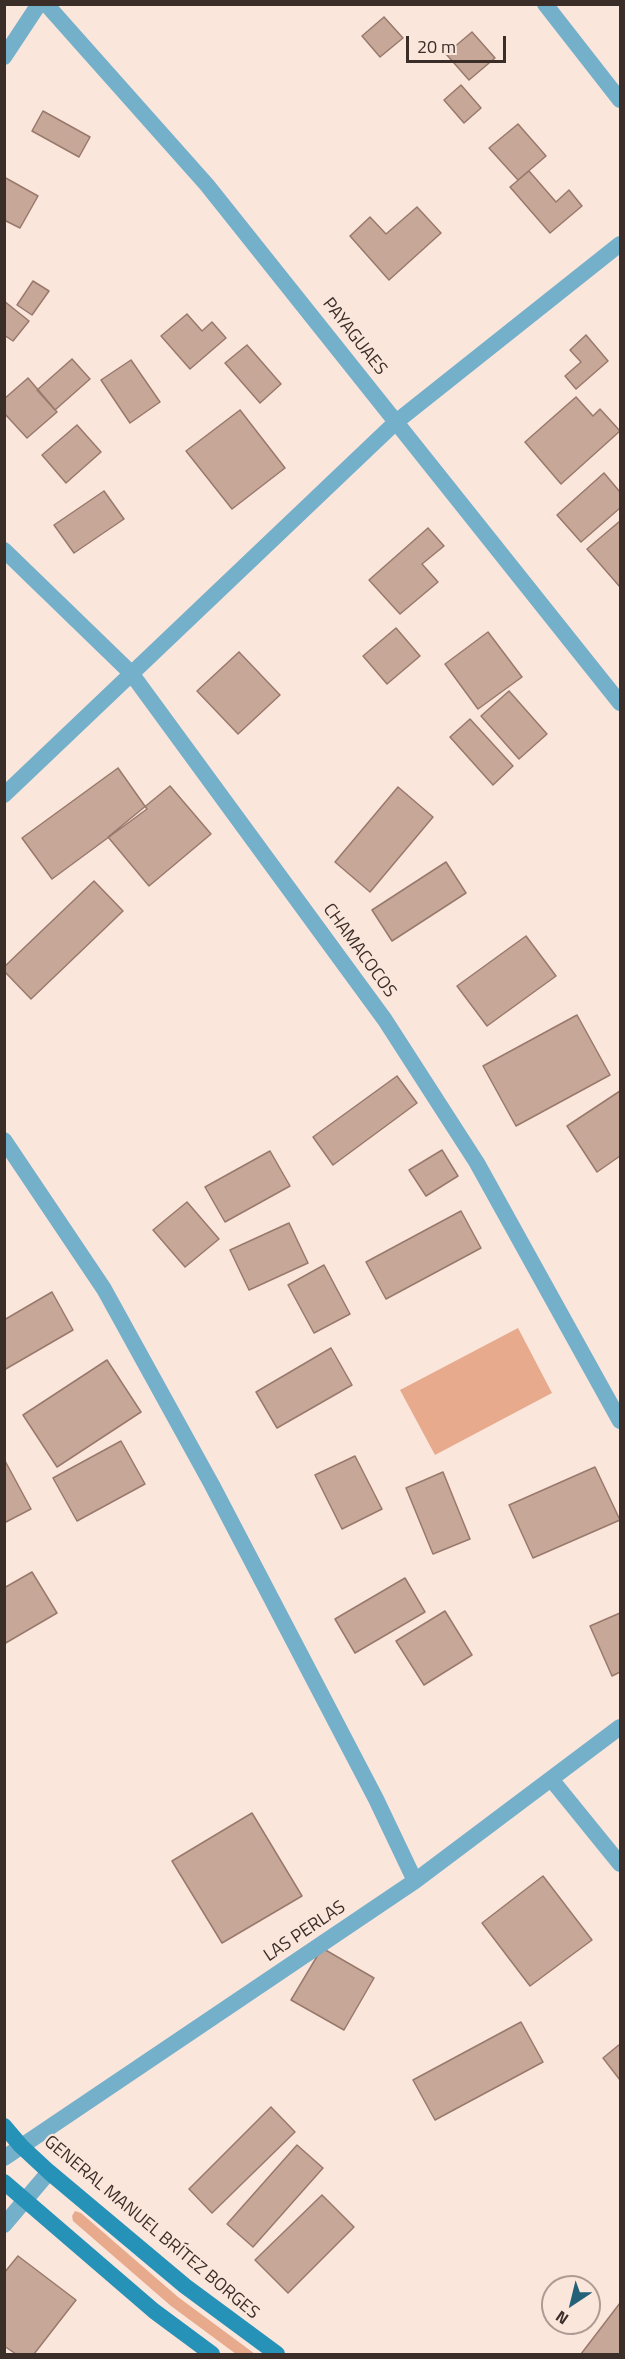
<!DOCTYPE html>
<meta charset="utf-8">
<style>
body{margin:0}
#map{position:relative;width:625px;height:2359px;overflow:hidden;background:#fbe6dc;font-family:"Titillium Web",sans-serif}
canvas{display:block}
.frame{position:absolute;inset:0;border:6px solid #3b2e28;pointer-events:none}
.north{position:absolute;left:541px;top:2275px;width:60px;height:60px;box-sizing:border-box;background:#fbe6dc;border:2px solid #ae9c94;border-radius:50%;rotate:215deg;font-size:16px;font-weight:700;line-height:24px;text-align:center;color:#3b2e28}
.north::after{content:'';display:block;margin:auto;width:21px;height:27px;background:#246178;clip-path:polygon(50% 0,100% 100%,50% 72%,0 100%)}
.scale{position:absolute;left:406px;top:36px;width:100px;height:27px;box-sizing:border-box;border:3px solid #3b2e28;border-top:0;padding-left:8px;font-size:18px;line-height:21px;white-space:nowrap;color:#3b2e28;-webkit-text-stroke:4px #fbe6dc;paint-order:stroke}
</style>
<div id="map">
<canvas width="625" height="2359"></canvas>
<div class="frame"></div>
<div class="north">N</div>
<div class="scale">20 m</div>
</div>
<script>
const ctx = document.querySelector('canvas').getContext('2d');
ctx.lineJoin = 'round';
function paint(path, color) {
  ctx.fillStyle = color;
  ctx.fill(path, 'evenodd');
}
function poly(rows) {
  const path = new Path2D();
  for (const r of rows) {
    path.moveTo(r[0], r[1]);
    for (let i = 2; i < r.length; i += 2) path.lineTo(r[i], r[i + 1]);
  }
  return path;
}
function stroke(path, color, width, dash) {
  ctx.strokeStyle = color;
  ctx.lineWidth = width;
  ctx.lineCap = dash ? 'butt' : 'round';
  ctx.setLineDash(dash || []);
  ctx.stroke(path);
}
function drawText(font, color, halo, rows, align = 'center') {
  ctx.font = font + ' "Titillium Web",sans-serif';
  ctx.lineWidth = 4.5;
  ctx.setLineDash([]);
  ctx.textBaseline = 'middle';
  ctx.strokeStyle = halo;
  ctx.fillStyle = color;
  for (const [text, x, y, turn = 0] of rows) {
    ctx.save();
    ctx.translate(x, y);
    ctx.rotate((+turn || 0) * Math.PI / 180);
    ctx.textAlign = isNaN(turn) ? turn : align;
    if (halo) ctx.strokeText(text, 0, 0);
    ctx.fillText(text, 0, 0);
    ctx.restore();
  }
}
paint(poly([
 [518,1328,552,1393,435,1455,400,1390],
 [75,2211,81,2213,178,2297,255,2354,236,2354,171,2306,73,2221,72,2216]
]), '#e7aa8d');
const building = poly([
 [384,17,403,38,380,57,362,36,384,17],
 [472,32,495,58,469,80,446,54,472,32],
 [461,85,481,108,464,123,444,100,461,85],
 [43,111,90,137,79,157,32,131,43,111],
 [518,124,546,156,518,180,489,148,518,124],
 [529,171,556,202,569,190,582,206,550,233,510,187,529,171],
 [4,177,38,196,20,228,4,220,4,177],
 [417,207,441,233,389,280,350,236,370,217,386,234,417,207],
 [33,281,49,291,32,315,17,305,33,281],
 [4,301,29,321,13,341,4,335,4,301],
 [187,314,202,331,212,322,226,338,190,369,161,336,187,314],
 [586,335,608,361,576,389,565,376,581,362,570,350,586,335],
 [247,345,281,384,260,403,225,363,247,345],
 [72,359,90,379,55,410,37,390,72,359],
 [131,360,160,402,130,423,101,380,131,360],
 [28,378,57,412,27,438,4,413,4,399,28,378],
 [576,397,593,416,600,409,620,431,561,484,525,442,576,397],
 [240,410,285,468,232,509,186,451,240,410],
 [77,425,101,452,66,483,42,455,77,425],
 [604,473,620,492,620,508,581,542,557,515,604,473],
 [104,491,124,519,74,553,54,525,104,491],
 [620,521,620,587,587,549,620,521],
 [428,528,444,546,422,564,438,582,400,614,369,580,428,528],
 [396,628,420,656,387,684,363,656,396,628],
 [488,632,522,677,478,709,445,664,488,632],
 [239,652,280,695,238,734,197,691,239,652],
 [509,691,547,734,519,759,481,716,509,691],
 [470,719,513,766,493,785,450,737,470,719],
 [118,768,147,809,52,879,22,838,118,768],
 [170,786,211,834,149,886,108,837,170,786],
 [398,787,433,817,370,892,335,862,398,787],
 [446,862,466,893,392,941,372,910,446,862],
 [94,881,123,911,31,999,4,971,4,967,94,881],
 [526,936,556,976,487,1026,457,986,526,936],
 [577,1015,610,1075,516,1126,483,1066,577,1015],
 [397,1076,417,1103,333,1165,313,1137,397,1076],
 [620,1091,620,1156,597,1172,567,1126,620,1091],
 [442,1150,458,1176,426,1196,409,1170,442,1150],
 [270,1151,290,1186,225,1222,205,1187,270,1151],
 [187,1202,219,1239,185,1267,153,1230,187,1202],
 [461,1211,481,1248,386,1299,366,1262,461,1211],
 [289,1223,308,1263,249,1290,230,1250,289,1223],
 [324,1265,350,1314,314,1333,288,1285,324,1265],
 [52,1292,73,1330,4,1370,4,1320,52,1292],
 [331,1348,352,1385,277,1428,256,1392,331,1348],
 [107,1360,141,1412,57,1467,23,1415,107,1360],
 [121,1441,145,1484,77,1521,53,1478,121,1441],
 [355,1456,382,1509,342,1529,315,1475,355,1456],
 [4,1459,31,1509,4,1523,4,1459],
 [595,1467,620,1520,533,1558,509,1505,595,1467],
 [443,1472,470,1539,433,1554,406,1488,443,1472],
 [32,1572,57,1613,4,1644,4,1588,32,1572],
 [405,1578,425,1612,355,1653,335,1619,405,1578],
 [445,1611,472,1655,424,1685,396,1641,445,1611],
 [620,1613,620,1672,612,1676,590,1626,620,1613],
 [252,1813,302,1896,222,1943,172,1861,252,1813],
 [543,1876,592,1940,530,1986,482,1923,543,1876],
 [322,1948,374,1978,344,2030,291,2000,322,1948],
 [521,2022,543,2062,435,2120,413,2080,521,2022],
 [620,2044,620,2080,603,2058,620,2044],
 [271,2107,295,2132,212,2213,189,2189,271,2107],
 [297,2145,323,2168,253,2247,227,2224,297,2145],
 [322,2195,354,2227,288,2293,255,2260,322,2195],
 [18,2256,76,2300,34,2354,16,2354,4,2346,4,2273,18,2256],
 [620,2303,620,2354,581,2354,620,2303]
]);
paint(building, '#c7a798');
stroke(building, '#98796b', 1.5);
stroke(poly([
 [46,4,207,185,620,703],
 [545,4,620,100],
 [4,550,131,673,385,1020,477,1163,620,1421],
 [4,795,396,422,620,244],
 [4,1140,104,1289,212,1485,376,1799,415,1881],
 [551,1779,620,1864],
 [4,2158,415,1881,620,1727],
 [4,2225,49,2172]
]), '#75b0ca', 16);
stroke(poly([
 [4,57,39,4]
]), '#75b0ca', 16);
stroke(poly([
 [4,2126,21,2146,49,2172,185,2286,277,2354],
 [4,2182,154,2311,212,2354]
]), '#2792b8', 16);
drawText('18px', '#3b2e28', '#fbe6dc', [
 ["PAYAGUAES",354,337,52],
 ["CHAMACOCOS",359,951,54],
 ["LAS PERLAS",305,1932,-34],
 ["GENERAL MANUEL BRÍTEZ BORGES",151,2228,40]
]);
</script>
